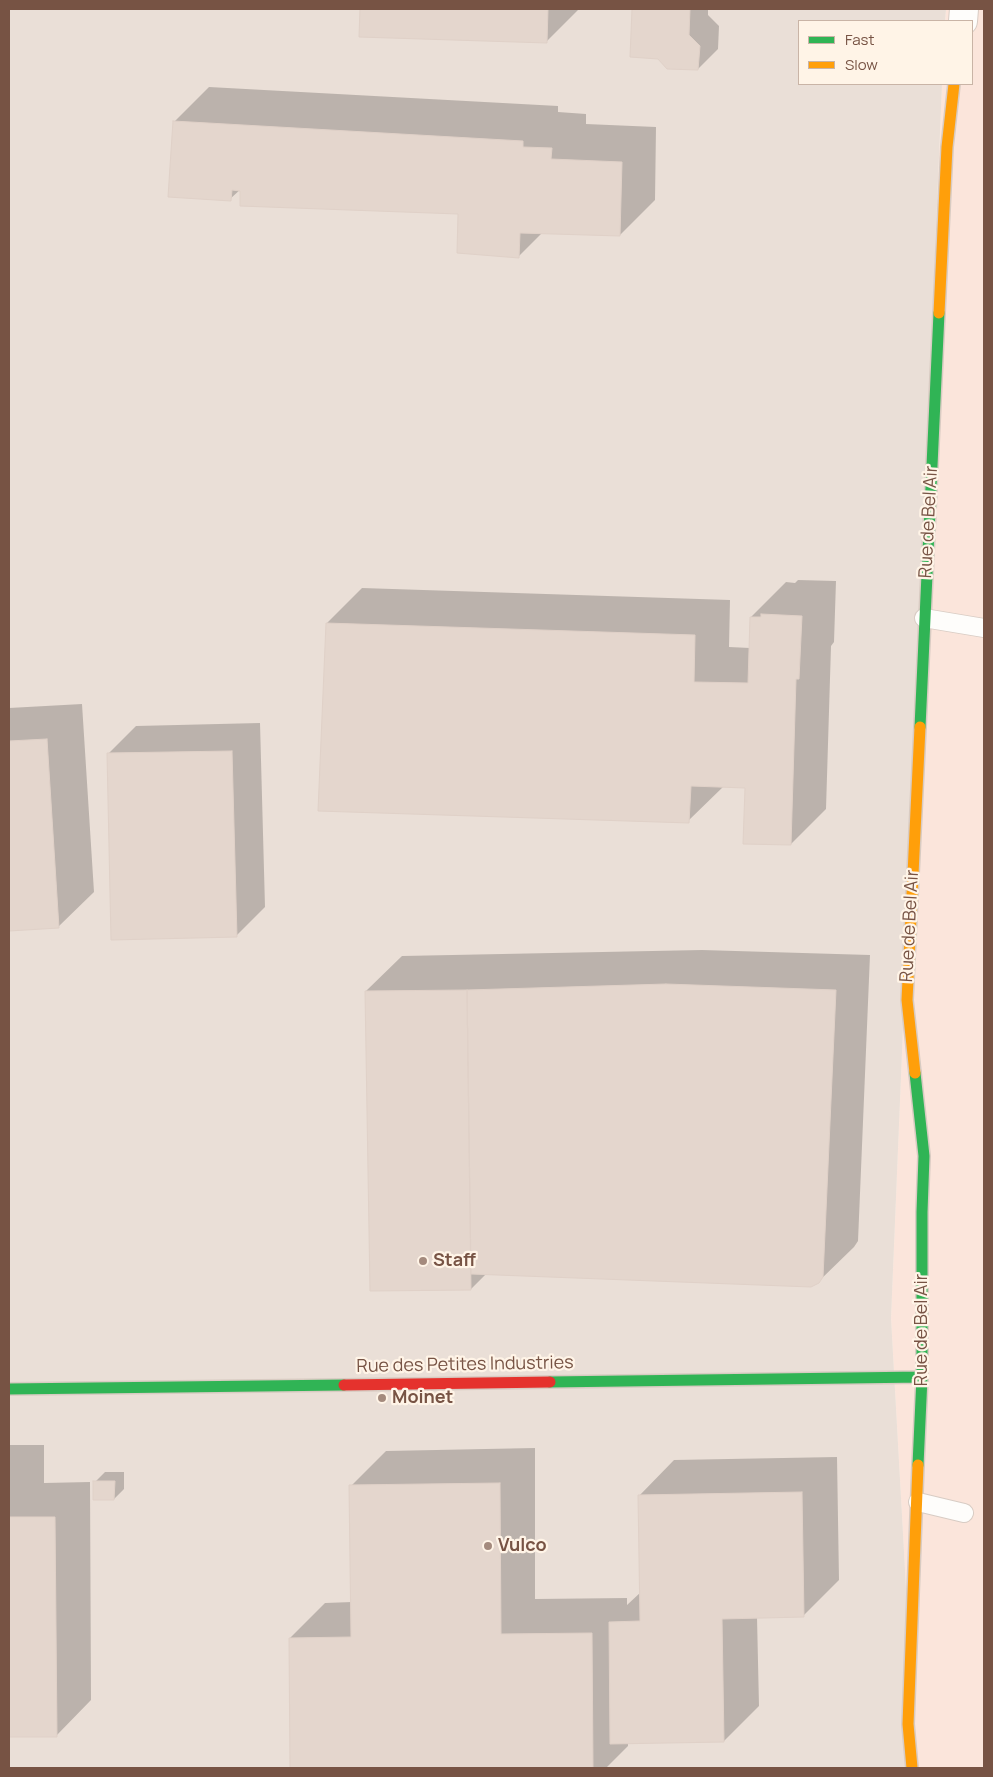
<!DOCTYPE html>
<style>
body{margin:0}
#map{position:relative;width:993px;height:1777px;overflow:hidden;background:#f7efe6;font-family:Manrope,sans-serif}
canvas{display:block}
.frame{position:absolute;inset:0;border:10px solid #775344;pointer-events:none}
.legend{position:absolute;left:798px;top:20px;width:175px;height:65px;box-sizing:border-box;background:#fff4e7;border:1px solid #c9b4a6;margin:0;padding:6px 9px;list-style:none;font-size:15px;color:#775344}
.legend li{display:flex;align-items:center;gap:10px;height:25px}
.legend b{width:25px;border:1px solid #c9b4a6}
</style>
<div id="map">
<canvas width="993" height="1777"></canvas>
<div class="frame"></div>
<ul class="legend">
<li><b style="height:6px;background:#30b455"></b>Fast</li>
<li><b style="height:6px;background:#ff9f0a"></b>Slow</li>
</ul>
</div>
<script>
const ctx = document.querySelector('canvas').getContext('2d');
ctx.lineJoin = 'round';
function paint(path, color) {
  ctx.fillStyle = color;
  ctx.fill(path, 'evenodd');
}
function poly(rows) {
  const path = new Path2D();
  for (const r of rows) {
    path.moveTo(r[0], r[1]);
    for (let i = 2; i < r.length; i += 2) path.lineTo(r[i], r[i + 1]);
  }
  return path;
}
function stroke(path, color, width, dash) {
  ctx.strokeStyle = color;
  ctx.lineWidth = width;
  ctx.lineCap = dash ? 'butt' : 'round';
  ctx.setLineDash(dash || []);
  ctx.stroke(path);
}
function drawText(font, color, halo, rows, align = 'center') {
  ctx.font = font + ' Manrope,sans-serif';
  ctx.lineWidth = 4.5;
  ctx.setLineDash([]);
  ctx.textBaseline = 'middle';
  ctx.strokeStyle = halo;
  ctx.fillStyle = color;
  for (const [text, x, y, turn = 0] of rows) {
    ctx.save();
    ctx.translate(x, y);
    ctx.rotate((+turn || 0) * Math.PI / 180);
    ctx.textAlign = isNaN(turn) ? turn : align;
    if (halo) ctx.strokeText(text, 0, 0);
    ctx.fillText(text, 0, 0);
    ctx.restore();
  }
}
paint(poly([
 [946,9,984,9,984,1768,916,1768,891,1318,942,84,972,84,972,21,945,21]
]), '#fbe5db');
paint(poly([
 [9,9,946,9,945,21,799,21,799,84,942,84,891,1318,916,1768,9,1768]
]), '#eadfd7');
paint(poly([
 [361,9,579,9,547,41,360,36],
 [633,9,708,9,708,15,719,26,718,49,698,69,658,58,631,56],
 [209,87,558,106,558,112,586,114,586,124,656,127,655,200,620,235,543,232,519,256,459,213,242,188,230,199,174,122],
 [798,580,836,581,834,642,831,646,826,809,791,844,746,787,724,786,688,821,327,623,362,588,730,600,729,647,750,648,751,617,786,582,795,583],
 [82,704,94,892,58,927,9,930,9,708],
 [260,723,265,907,236,936,108,754,136,726],
 [702,950,870,955,858,1241,854,1247,818,1282,486,1274,471,1289,366,991,402,956],
 [9,1445,44,1445,44,1483,90,1482,91,1700,56,1736,9,1736],
 [535,1448,535,1599,627,1598,627,1605,641,1592,639,1496,674,1460,837,1457,839,1580,803,1616,757,1617,759,1706,724,1741,628,1742,628,1746,606,1768,292,1768,290,1638,325,1603,352,1602,351,1486,386,1451],
 [105,1472,124,1472,124,1489,114,1499,95,1482]
]), '#0003');
const building = poly([
 [360,9,548,9,547,43,359,37,360,9],
 [632,9,690,9,689,35,700,46,698,70,667,69,658,59,630,57,632,9],
 [173,121,523,141,523,147,552,148,551,159,622,162,620,236,520,233,519,258,457,253,458,214,240,206,240,191,232,190,231,201,168,197,173,121],
 [761,614,802,616,799,679,796,679,791,845,743,844,745,788,691,786,689,823,318,811,326,623,695,635,694,682,748,683,750,617,761,617,761,614],
 [47,739,59,928,9,931,9,741,47,739],
 [232,751,237,937,111,940,107,753,232,751],
 [666,984,836,990,823,1277,819,1283,811,1287,471,1274,467,990,666,984],
 [467,990,471,1290,370,1291,365,991,467,990],
 [9,1480,9,1517,55,1517,57,1737,9,1737,9,1480],
 [93,1481,115,1481,114,1500,93,1500,93,1481],
 [500,1483,501,1634,592,1633,593,1768,290,1768,289,1638,351,1637,349,1485,500,1483],
 [802,1492,804,1617,722,1619,724,1742,610,1744,609,1622,640,1621,638,1495,802,1492]
]);
paint(building, '#e4d6cd');
stroke(building, '#e0d1c8', 1);
const lane = poly([
 [924,618,984,628],
 [918,1502,964,1513]
]);
const street = poly([
 [963,21,964,9]
]);
const fast = poly([
 [920,727,939,313],
 [915,1073,924,1156,922,1212,922,1377,918,1465],
 [550,1382,922,1377],
 [9,1389,344,1385]
]);
const slow = poly([
 [939,313,947,147,954,84],
 [915,1073,907,1000,920,727],
 [912,1768,908,1724,918,1465]
]);
const jam = poly([
 [344,1385,550,1382]
]);
stroke(lane, '#d8ccc4', 20);
stroke(street, '#d8ccc4', 30);
stroke(fast, '#d8cbc2', 14);
stroke(slow, '#d8cbc2', 14);
stroke(jam, '#d8cbc2', 14);
stroke(lane, '#fefdfb', 18);
stroke(street, '#fefdfb', 28);
stroke(fast, '#30b455', 11);
stroke(slow, '#ff9f0a', 11);
stroke(jam, '#e5322d', 11);
for (const [x, y, r, color] of [
 [423,1261,5,"#a48a7d"],
 [382,1398,5,"#a48a7d"],
 [488,1546,5,"#a48a7d"]
]) {
  const dot = new Path2D();
  dot.arc(x, y, r, 0, 2 * Math.PI);
  ctx.fillStyle = color;
  ctx.fill(dot);
  stroke(dot, '#fff4e7', 2);
}
drawText('18px', '#775344', '#fff4e7', [
 ["Rue de Bel Air",929,522,-87],
 ["Rue de Bel Air",910,926,-87],
 ["Rue de Bel Air",922,1330,-90],
 ["Rue des Petites Industries",465,1365,-1]
]);
drawText('bold 18px', '#775344', '#fff4e7', [
 ["Staff",433,1261],
 ["Moinet",392,1398],
 ["Vulco",498,1546]
], 'left');
</script>
